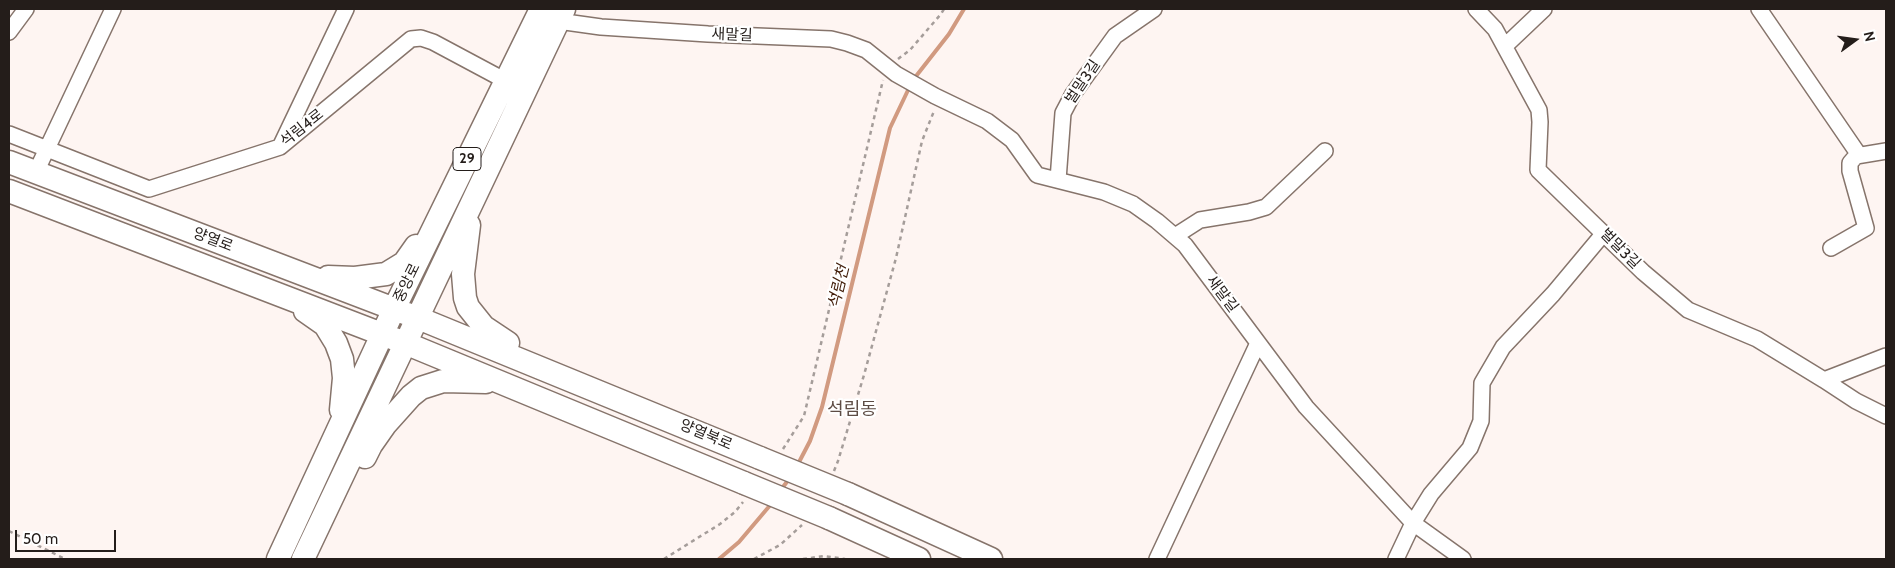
<!DOCTYPE html>
<meta charset="utf-8">
<style>
body{margin:0}
#map{position:relative;width:1895px;height:568px;overflow:hidden;background:#fef5f2;font-family:Cabin,sans-serif}
canvas{display:block}
.frame{position:absolute;inset:0;border:10px solid #241d1a;pointer-events:none}
.north{position:absolute;left:1830px;top:15px;width:50px;height:50px;-webkit-text-stroke:4px #fff;paint-order:stroke;rotate:76deg;font-size:14px;font-weight:700;line-height:20px;text-align:center;color:#241d1a}
.north::after{content:'';display:block;margin:auto;width:18px;height:22px;background:#241d1a;clip-path:polygon(50% 0,100% 100%,50% 72%,0 100%)}
.scale{position:absolute;left:15px;top:530px;width:101px;height:22px;box-sizing:border-box;border:2px solid #241d1a;border-top:0;padding-left:6px;font-size:15px;line-height:18px;white-space:nowrap;color:#241d1a;-webkit-text-stroke:4px #fff;paint-order:stroke}
</style>
<div id="map">
<canvas width="1895" height="568"></canvas>
<div class="frame"></div>
<div class="north">N</div>
<div class="scale">50 m</div>
</div>
<script>
const ctx = document.querySelector('canvas').getContext('2d');
ctx.lineJoin = 'round';
function poly(rows) {
  const path = new Path2D();
  for (const r of rows) {
    path.moveTo(r[0], r[1]);
    for (let i = 2; i < r.length; i += 2) path.lineTo(r[i], r[i + 1]);
  }
  return path;
}
function stroke(path, color, width, dash) {
  ctx.strokeStyle = color;
  ctx.lineWidth = width;
  ctx.lineCap = dash ? 'butt' : 'round';
  ctx.setLineDash(dash || []);
  ctx.stroke(path);
}
function drawText(font, color, halo, rows, align = 'center') {
  ctx.font = font + ' Cabin,"Noto Sans KR",sans-serif';
  ctx.lineWidth = 4.5;
  ctx.setLineDash([]);
  ctx.textBaseline = 'middle';
  ctx.strokeStyle = halo;
  ctx.fillStyle = color;
  for (const [text, x, y, turn = 0] of rows) {
    ctx.save();
    ctx.translate(x, y);
    ctx.rotate((+turn || 0) * Math.PI / 180);
    ctx.textAlign = isNaN(turn) ? turn : align;
    if (halo) ctx.strokeText(text, 0, 0);
    ctx.fillText(text, 0, 0);
    ctx.restore();
  }
}
stroke(poly([
 [913,80,949,34,964,9],
 [797,466,810,441,822,407,890,128,910,86],
 [780,491,789,479],
 [719,559,739,542,772,503]
]), '#d19a80', 4);
const street = poly([
 [1476,9,1495,29,1539,110,1540,122,1538,170,1643,272,1688,310,1757,339,1824,380,1886,356],
 [1759,9,1859,155],
 [558,21,601,27,708,34,831,39,847,43,866,50,896,74,935,96,987,121,1012,140,1037,175,1104,192,1133,204,1157,221,1185,245,1306,407,1413,523,1463,559],
 [9,32,26,9],
 [1505,46,1544,9],
 [9,134,149,189,280,147,411,39,421,38,433,42,506,81],
 [282,143,346,9],
 [36,172,113,9],
 [1058,180,1063,113,1073,94,1115,36,1154,9],
 [1175,236,1200,220,1249,212,1266,207,1325,151],
 [1831,248,1866,228,1850,171,1850,163,1856,156,1886,151],
 [1824,380,1856,401,1886,416],
 [1157,559,1258,343],
 [1396,559,1413,523,1431,494,1470,448,1481,421,1482,383,1503,347,1553,294,1604,233]
]);
const primary = poly([
 [9,162,423,320,760,458],
 [9,191,405,343,744,483],
 [469,225,463,274,465,298,468,307,484,327,508,343],
 [328,277,355,278,386,274,404,263,416,246],
 [305,311,325,325,336,343,342,359,344,378,341,410],
 [365,457,371,445,385,425,411,396,421,388,443,381,486,382],
 [848,494,991,559],
 [829,518,919,559],
 [278,559,394,309,541,9],
 [303,559,564,9]
]);
stroke(street, '#86746b', 18);
stroke(primary, '#86746b', 25);
stroke(poly([
 [898,59,910,50,941,14,944,9],
 [783,449,804,416,883,80],
 [834,471,838,461,864,375,896,258,922,141,934,111],
 [9,531,65,559],
 [664,559,720,524,735,512,743,502],
 [754,559,780,545,802,525],
 [803,559,824,556,845,559]
]), '#a59d9a', 2.5, [4, 4]);
stroke(street, '#fff', 15);
stroke(primary, '#fff', 22);
const primaryBridge = poly([
 [760,458,848,494],
 [744,483,829,518]
]);
stroke(primaryBridge, '#86746b', 25, []);
stroke(primaryBridge, '#fff', 22);
for (const [x, y, w] of [
 [467,159,28]
]) {
  const box = new Path2D();
  box.roundRect(x - w / 2, y - 11.5, w, 23, 4);
  ctx.fillStyle = '#fff';
  ctx.fill(box);
  stroke(box, '#241d1a', 1);
}
drawText('bold 14px', '#241d1a', null, [
 ["29",467,159]
]);
drawText('15px', '#241d1a', '#fff', [
 ["새말길",732,35,2],
 ["벌말3길",1083,82,-56],
 ["석림4로",302,128,-38],
 ["양열로",213,240,21],
 ["벌말3길",1620,249,45],
 ["중앙로",407,283,-64],
 ["새말길",1222,294,53],
 ["양열북로",706,435,23]
]);
drawText('italic 16px', '#421e0a', '#fff', [
 ["석림천",839,287,-76]
]);
drawText('18px', '#5d4c44', '#fff', [
 ["석림동",852,410]
]);
</script>
